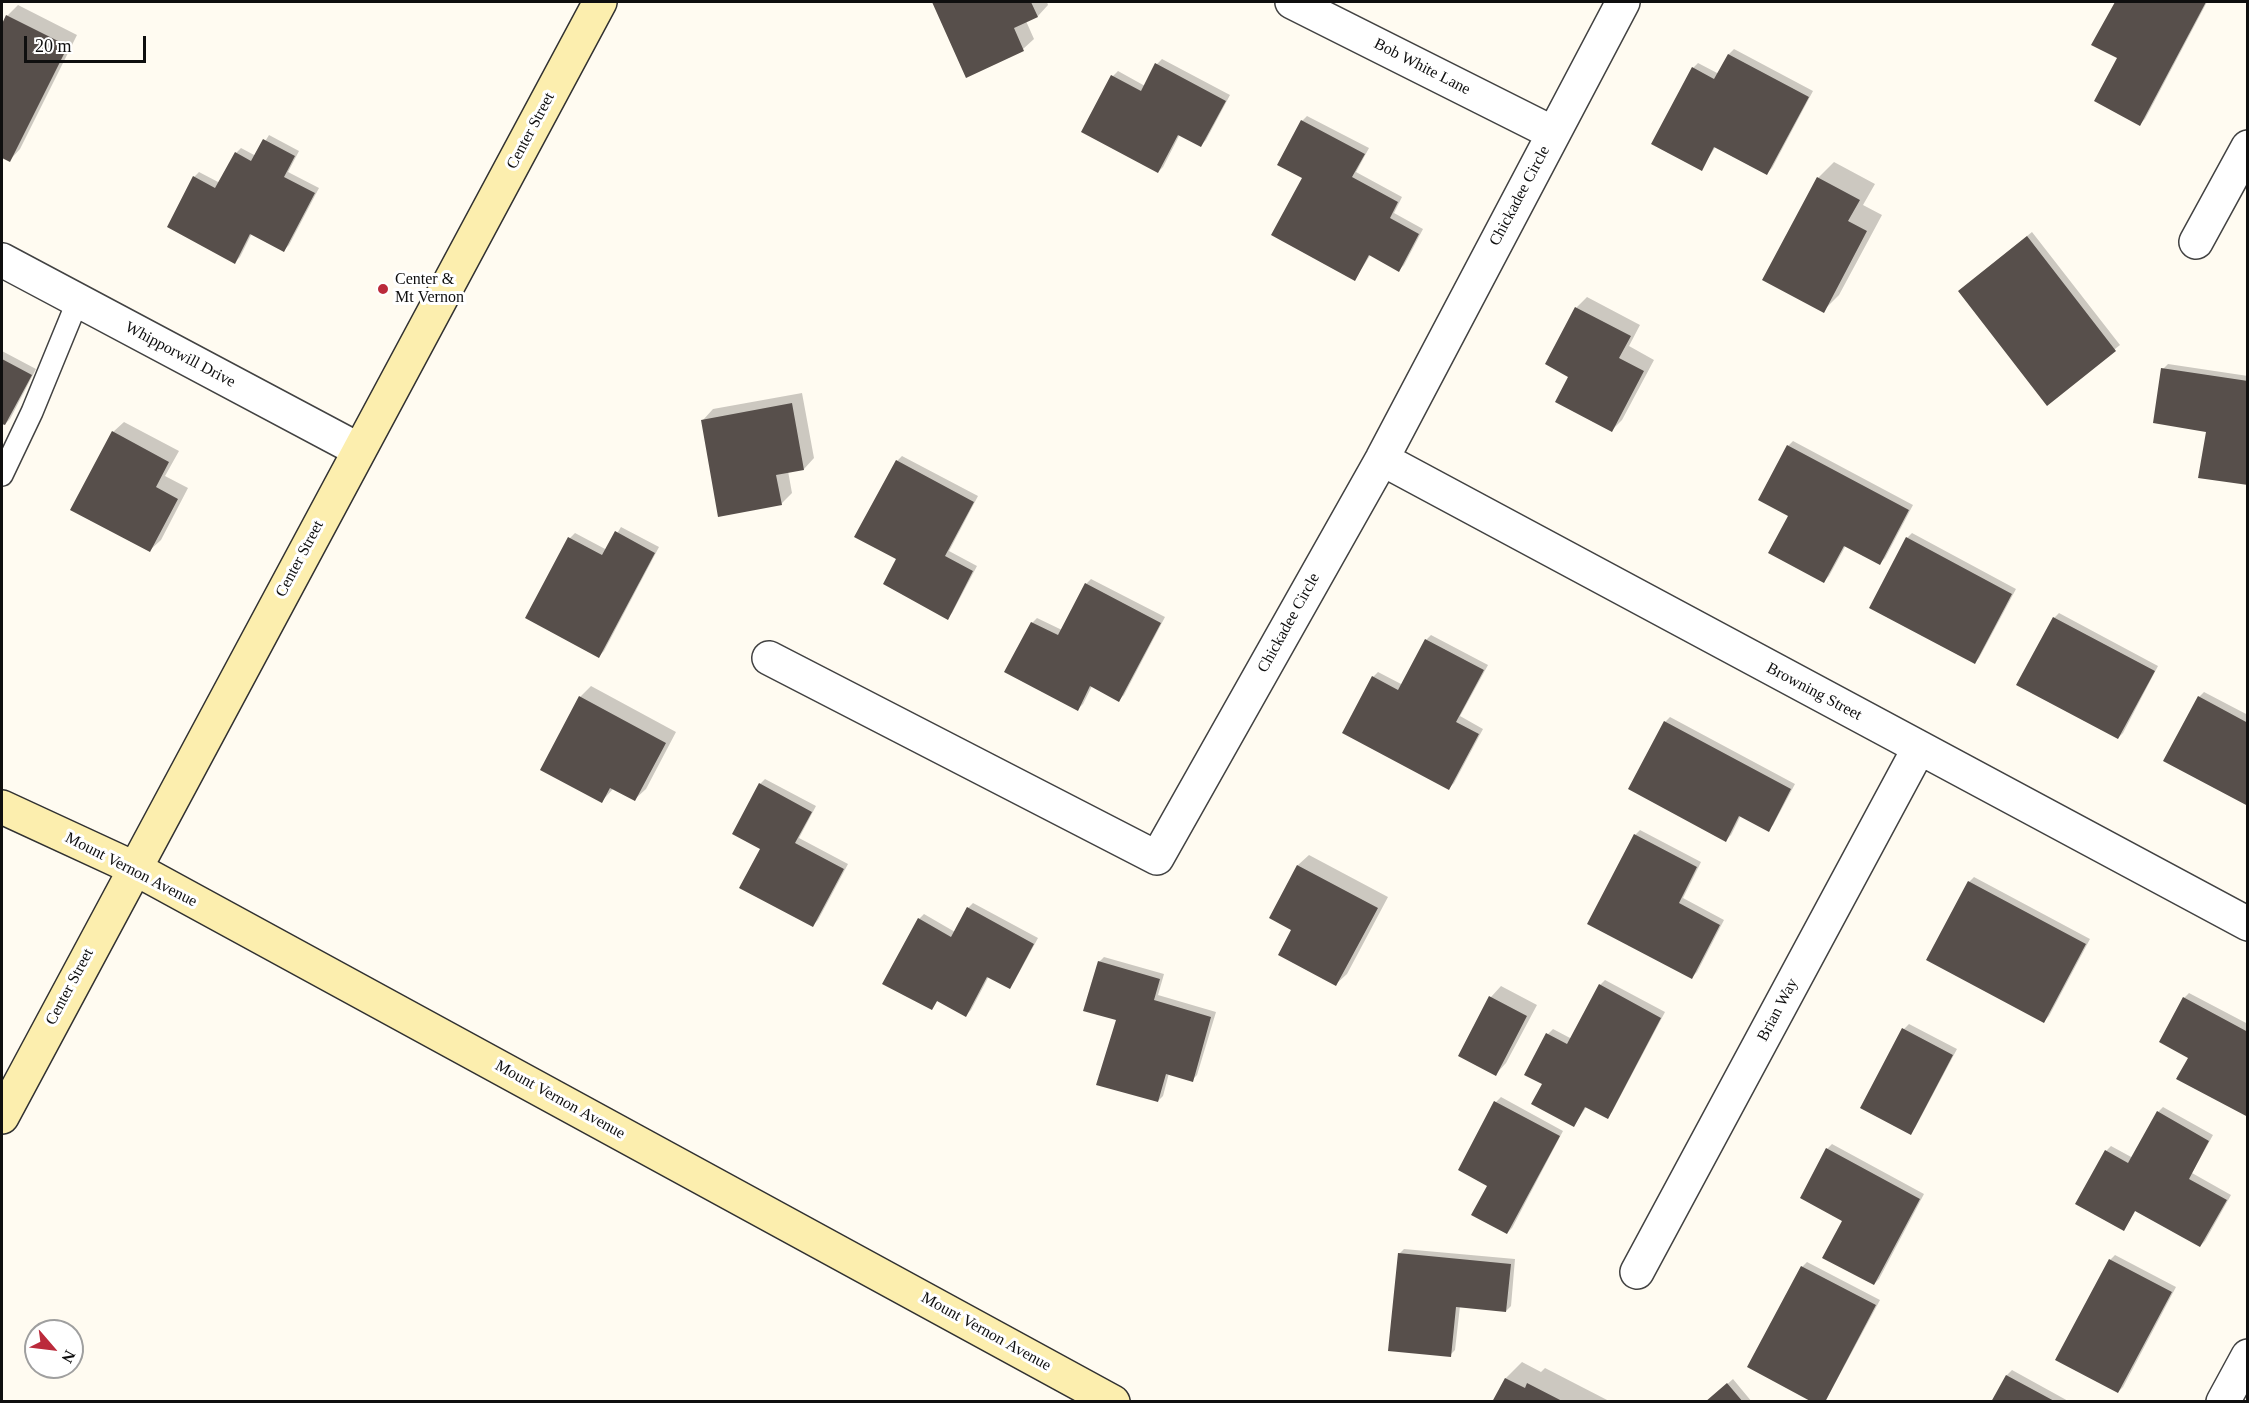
<!DOCTYPE html>
<style>
body{margin:0}
#map{position:relative;width:2249px;height:1403px;overflow:hidden;background:#fffbf1;font-family:"Times New Roman",serif}
canvas{display:block}
.frame{position:absolute;inset:0;border:3px solid #0f0f0f;pointer-events:none}
.north{position:absolute;left:24px;top:1319px;width:60px;height:60px;box-sizing:border-box;background:#fff;border:2px solid #9f9f9f;border-radius:50%;rotate:118deg;font-size:16px;font-weight:700;line-height:24px;text-align:center;color:#0f0f0f}
.north::after{content:'';display:block;margin:auto;width:21px;height:27px;background:#bb2a3b;clip-path:polygon(50% 0,100% 100%,50% 72%,0 100%)}
.scale{position:absolute;left:24px;top:36px;width:122px;height:27px;box-sizing:border-box;border:3px solid #0f0f0f;border-top:0;padding-left:8px;font-size:18px;line-height:21px;white-space:nowrap;color:#0f0f0f;-webkit-text-stroke:4px #fff;paint-order:stroke}
</style>
<div id="map">
<canvas width="2249" height="1403"></canvas>
<div class="frame"></div>
<div class="north">N</div>
<div class="scale">20 m</div>
</div>
<script>
const ctx = document.querySelector('canvas').getContext('2d');
ctx.lineJoin = 'round';
function paint(path, color) {
  ctx.fillStyle = color;
  ctx.fill(path, 'evenodd');
}
function poly(rows) {
  const path = new Path2D();
  for (const r of rows) {
    path.moveTo(r[0], r[1]);
    for (let i = 2; i < r.length; i += 2) path.lineTo(r[i], r[i + 1]);
  }
  return path;
}
function stroke(path, color, width, dash) {
  ctx.strokeStyle = color;
  ctx.lineWidth = width;
  ctx.lineCap = dash ? 'butt' : 'round';
  ctx.setLineDash(dash || []);
  ctx.stroke(path);
}
function drawText(font, color, halo, rows, align = 'center') {
  ctx.font = font + ' "Times New Roman",serif';
  ctx.lineWidth = 6;
  ctx.setLineDash([]);
  ctx.textBaseline = 'middle';
  ctx.strokeStyle = halo;
  ctx.fillStyle = color;
  for (const [text, x, y, turn = 0] of rows) {
    ctx.save();
    ctx.translate(x, y);
    ctx.rotate((+turn || 0) * Math.PI / 180);
    ctx.textAlign = isNaN(turn) ? turn : align;
    if (halo) ctx.strokeText(text, 0, 0);
    ctx.fillText(text, 0, 0);
    ctx.restore();
  }
}
paint(poly([
 [933,2,1047,2,1048,5,1038,16,1026,21,1034,39,1023,49,966,76],
 [2116,2,2207,2,2145,119,2140,124,2119,58,2094,44],
 [18,5,77,35,20,149,10,160,2,156,2,27,7,16],
 [1734,49,1813,91,1772,168,1767,173,1716,146,1701,169,1693,68,1698,63,1719,74,1729,54],
 [1162,59,1230,95,1206,140,1201,145,1180,134,1163,167,1158,172,1113,76,1118,71,1145,86,1157,64],
 [1307,116,1369,148,1356,172,1402,197,1394,213,1423,229,1404,265,1399,270,1371,254,1355,279,1304,178,1279,164,1302,121],
 [269,135,299,151,288,172,319,188,289,245,284,250,252,233,240,257,235,262,194,177,199,172,220,183,236,153,241,148,256,156],
 [1834,162,1875,184,1863,205,1882,215,1839,295,1823,311,1818,178],
 [2032,232,2120,345,2048,403,1965,286],
 [1587,297,1640,325,1629,346,1654,360,1622,420,1611,431,1570,376,1547,364,1576,308],
 [2,351,36,369,10,419,5,424,2,422],
 [2168,364,2248,376,2248,484,2163,369],
 [802,393,814,458,804,469,788,471,792,493,781,504,703,420,713,409],
 [124,422,179,451,165,476,188,488,161,540,150,550,113,432],
 [1793,441,1913,505,1885,558,1880,563,1846,545,1829,576,1824,581,1790,515,1788,446],
 [902,456,978,496,949,551,977,566,952,613,947,618,898,559,857,536,897,461],
 [621,527,659,547,604,651,599,656,570,538,575,533,607,550],
 [1912,533,2016,589,1979,658,1974,663,1907,538],
 [1091,579,1165,617,1124,695,1119,700,1092,686,1083,704,1078,709,1032,623,1037,618,1062,630,1086,584],
 [2059,613,2158,666,2123,733,2118,738,2054,618],
 [1431,635,1488,665,1460,716,1483,729,1454,783,1449,788,1373,677,1378,672,1403,685,1426,640],
 [591,686,676,732,646,789,635,799,614,788,602,801,580,697],
 [2204,692,2248,715,2248,805,2199,697],
 [1670,717,1795,784,1773,825,1768,830,1741,815,1731,835,1726,840,1665,722],
 [765,779,816,806,799,838,848,864,818,920,813,925,762,848,760,784],
 [1640,830,1701,862,1683,898,1724,920,1697,972,1692,977,1635,835],
 [1309,855,1388,897,1347,974,1336,984,1293,929,1271,917,1298,865],
 [1974,877,2090,939,2049,1016,2044,1021,1969,882],
 [973,903,1038,938,1014,982,1009,987,989,976,971,1010,966,1015,938,1000,932,1008,919,919,924,914,955,932,968,908],
 [1104,957,1164,974,1158,995,1216,1012,1197,1075,1192,1080,1169,1073,1163,1096,1158,1101,1118,1019,1099,962],
 [1605,980,1665,1012,1612,1112,1607,1117,1587,1106,1574,1125,1544,1083,1526,1074,1548,1034,1553,1029,1572,1039,1600,985],
 [1501,986,1537,1005,1506,1063,1496,1074,1491,997],
 [2189,993,2248,1024,2248,1115,2190,1057,2184,998],
 [1909,1024,1957,1049,1915,1128,1910,1133,1862,1107,1904,1029],
 [1501,1097,1563,1131,1512,1228,1507,1233,1489,1185,1496,1102],
 [2163,1107,2213,1135,2192,1173,2231,1195,2205,1241,2200,1246,2136,1210,2124,1229,2077,1203,2106,1151,2111,1146,2133,1158,2158,1112],
 [1832,1144,1924,1194,1879,1279,1874,1284,1827,1149],
 [1404,1249,1515,1259,1511,1306,1506,1311,1460,1306,1455,1350,1450,1355,1399,1254],
 [2115,1255,2176,1287,2123,1387,2118,1392,2057,1360,2110,1260],
 [1807,1262,1880,1300,1825,1402,1749,1366,1802,1267],
 [1522,1362,1541,1372,1545,1368,1611,1402,1494,1402,1506,1378],
 [2012,1370,2070,1402,1993,1402,2007,1375],
 [1733,1379,1752,1402,1707,1402]
]), '#0003');
paint(poly([
 [932,2,1031,2,1038,17,1014,28,1024,51,966,78],
 [2115,2,2206,2,2140,126,2094,101,2117,58,2091,45],
 [6,15,68,46,10,162,2,158,2,24],
 [1728,54,1809,97,1767,175,1714,147,1702,171,1651,144,1692,67,1714,79],
 [1155,63,1226,101,1201,147,1178,135,1158,173,1081,132,1111,75,1141,91],
 [1301,120,1365,154,1352,177,1398,202,1390,218,1419,234,1399,272,1369,255,1355,281,1271,235,1302,178,1277,165],
 [263,139,295,156,284,177,315,193,284,252,250,234,235,264,167,227,193,176,215,188,235,152,251,161],
 [1817,177,1860,200,1848,221,1867,231,1824,313,1762,280],
 [2027,236,2116,351,2047,406,1958,291],
 [1575,307,1631,336,1619,358,1644,371,1612,432,1555,402,1568,377,1545,364],
 [2,359,32,375,5,425,2,424],
 [2161,368,2248,381,2248,485,2198,478,2206,432,2153,423],
 [792,403,804,470,776,475,782,505,718,517,701,420],
 [112,431,169,462,156,487,178,499,150,552,70,510],
 [1787,445,1909,510,1880,565,1844,546,1824,583,1768,553,1788,516,1758,500],
 [896,460,974,502,945,556,973,571,948,620,883,584,896,559,854,537],
 [615,531,655,553,599,658,525,618,568,537,602,555],
 [1906,537,2012,594,1975,664,1869,608],
 [1085,583,1161,623,1119,702,1090,686,1078,711,1004,672,1031,622,1058,635],
 [2053,617,2155,671,2118,739,2016,685],
 [1425,639,1484,670,1456,722,1479,734,1449,790,1342,733,1372,676,1398,690],
 [579,696,666,743,635,801,610,788,602,803,540,770],
 [2198,696,2248,723,2248,806,2163,761],
 [1664,721,1791,789,1769,832,1739,816,1726,842,1628,789],
 [759,783,812,812,795,843,844,869,813,927,739,888,760,849,732,834],
 [1634,834,1697,867,1679,903,1720,925,1692,979,1587,924],
 [1297,865,1378,908,1336,986,1278,955,1291,930,1269,918],
 [1968,881,2086,944,2044,1023,1926,960],
 [967,907,1034,944,1010,989,987,977,966,1017,937,1001,932,1010,882,984,918,918,951,937],
 [1098,961,1160,979,1154,1000,1211,1017,1193,1082,1166,1074,1158,1102,1096,1085,1116,1020,1083,1011],
 [1599,984,1661,1018,1608,1119,1585,1107,1574,1127,1531,1104,1542,1084,1524,1075,1546,1033,1567,1044],
 [1489,996,1527,1016,1496,1076,1458,1056],
 [2183,997,2248,1032,2248,1117,2176,1079,2188,1058,2159,1042],
 [1902,1028,1953,1055,1911,1135,1860,1108],
 [1494,1101,1560,1136,1507,1234,1471,1215,1487,1186,1458,1170],
 [2157,1111,2209,1141,2189,1179,2227,1200,2200,1247,2135,1211,2124,1231,2075,1204,2105,1150,2128,1163],
 [1826,1148,1920,1199,1874,1285,1822,1258,1842,1221,1800,1198],
 [1398,1253,1511,1264,1506,1312,1456,1307,1451,1357,1388,1351],
 [2109,1259,2172,1292,2118,1393,2055,1360],
 [1801,1266,1876,1305,1825,1402,1812,1402,1747,1367],
 [2006,1375,2056,1402,1991,1402],
 [1505,1378,1525,1388,1527,1383,1564,1402,1492,1402],
 [1727,1383,1743,1402,1705,1402]
]), '#574f4b');
const lane = poly([
 [2,475,32,412,78,300]
]);
const street = poly([
 [1292,2,1553,133],
 [2196,242,2248,147],
 [2,260,359,450],
 [1382,459,2248,924],
 [769,658,1157,858,1382,459,1623,2],
 [1637,1272,1919,748],
 [2223,1402,2248,1356]
]);
const secondary = poly([
 [2,807,134,868,1113,1402],
 [2,1117,600,2]
]);
stroke(lane, '#424242', 24);
stroke(street, '#424242', 36);
stroke(secondary, '#313131', 36);
stroke(lane, '#fff', 21);
stroke(street, '#fff', 33);
stroke(secondary, '#fceeae', 33);
for (const [x, y, r, color] of [
 [383,289,6,"#bb2a3b"]
]) {
  const dot = new Path2D();
  dot.arc(x, y, r, 0, 2 * Math.PI);
  ctx.fillStyle = color;
  ctx.fill(dot);
  stroke(dot, '#fff', 2);
}
drawText('16px', '#0f0f0f', '#fff', [
 ["Bob White Lane",1422,67,27],
 ["Center Street",531,131,-62],
 ["Chickadee Circle",1520,196,-62],
 ["Whipporwill Drive",180,355,28],
 ["Center Street",300,559,-62],
 ["Chickadee Circle",1289,623,-61],
 ["Browning Street",1814,692,28],
 ["Mount Vernon Avenue",131,870,27],
 ["Center Street",70,987,-62],
 ["Brian Way",1778,1010,-62],
 ["Mount Vernon Avenue",560,1100,29],
 ["Mount Vernon Avenue",986,1332,29]
]);
drawText('16px', '#0f0f0f', '#fff', [
 ["Center &",395,280],
 ["Mt Vernon",395,298]
], 'left');
</script>
